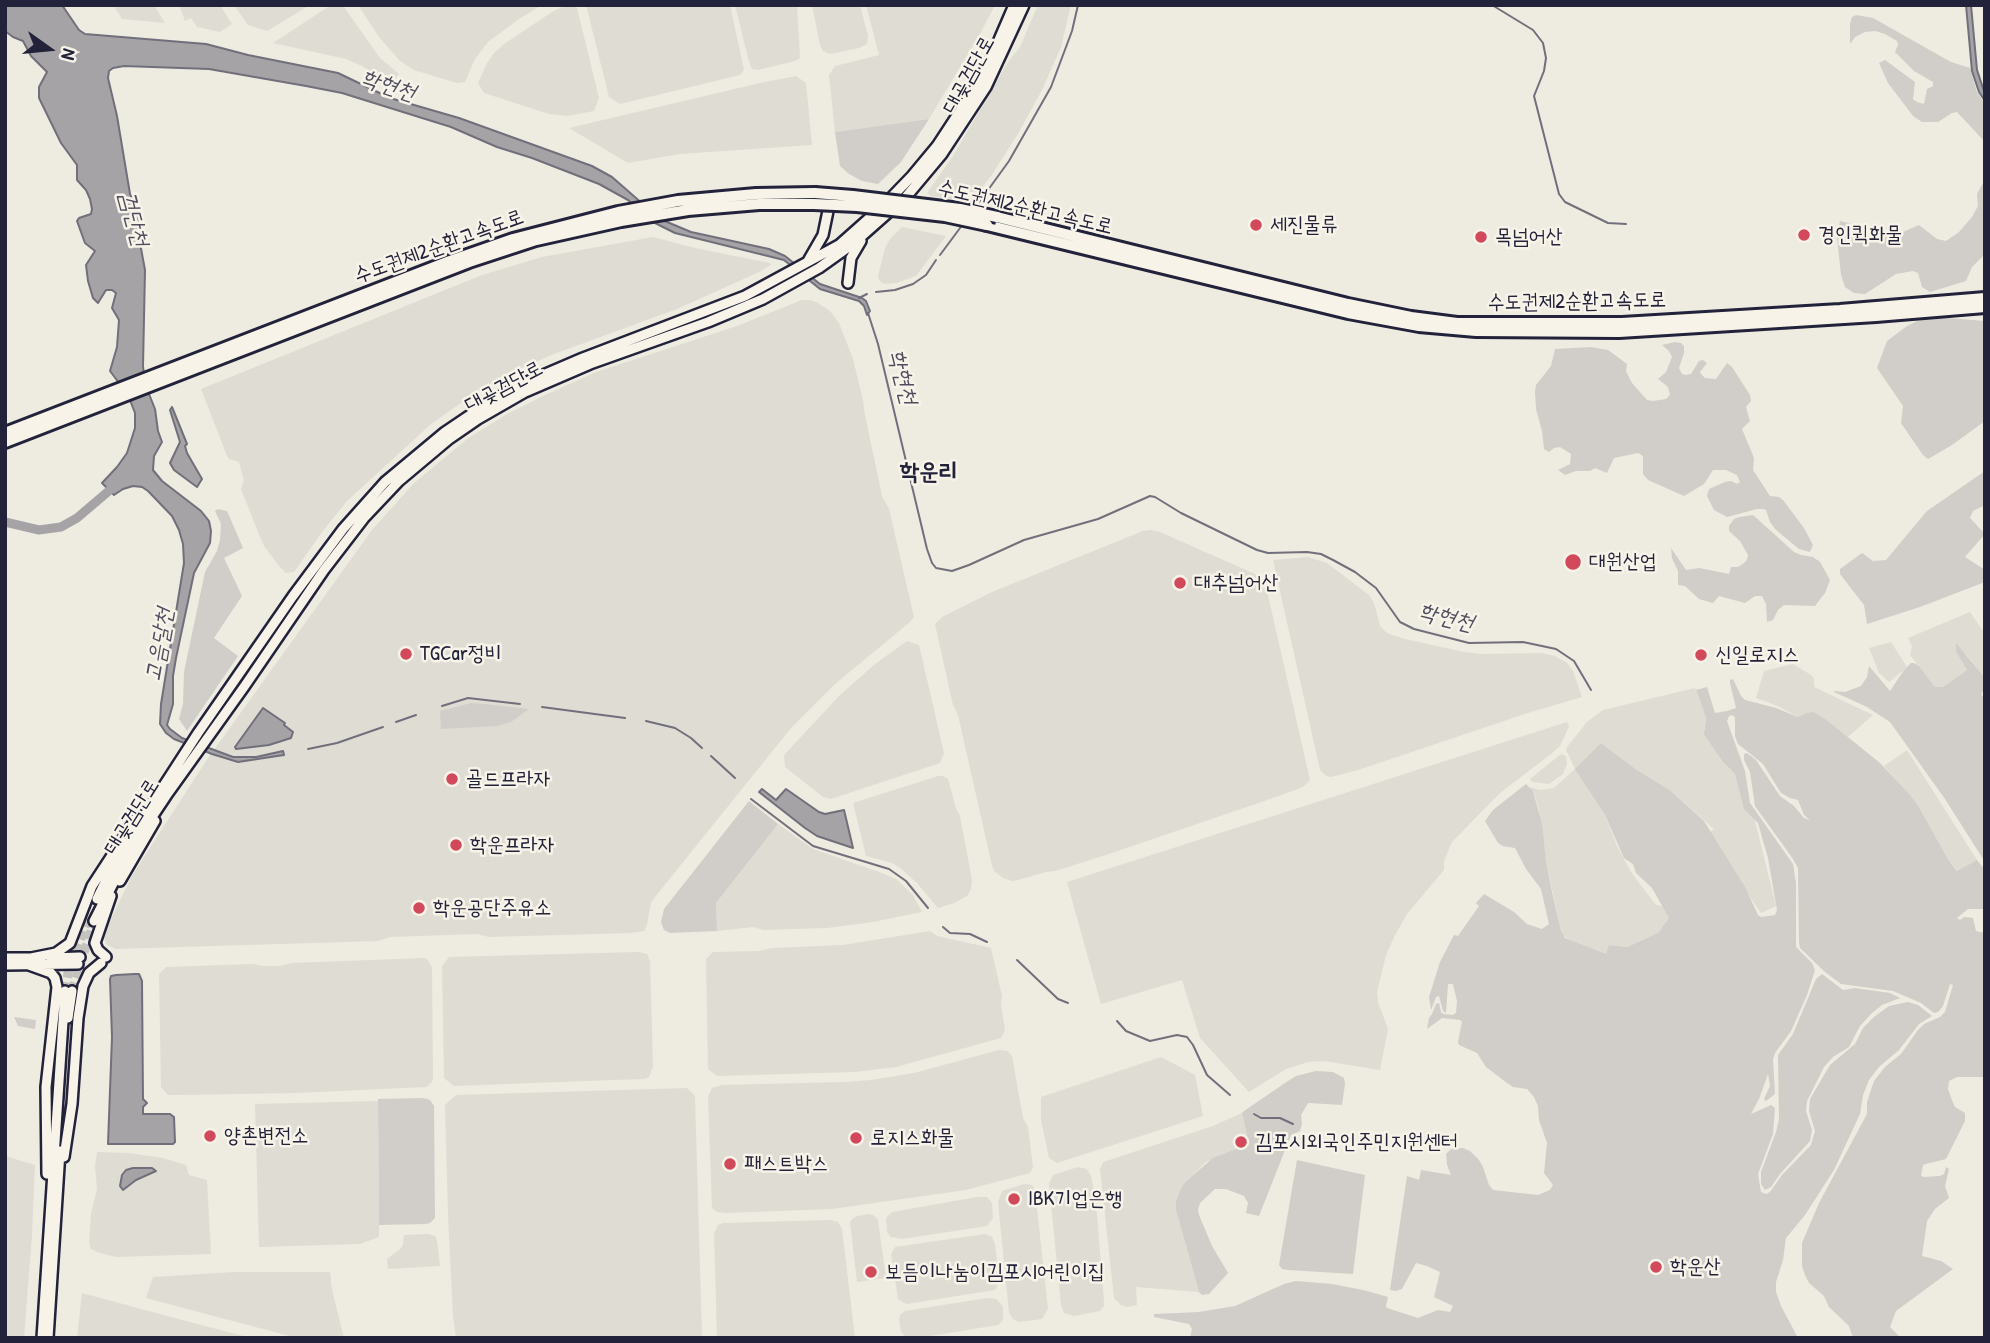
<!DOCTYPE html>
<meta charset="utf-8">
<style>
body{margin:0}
#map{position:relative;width:1990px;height:1343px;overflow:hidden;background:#eeebe1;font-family:"Patrick Hand",sans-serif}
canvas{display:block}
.frame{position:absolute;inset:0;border:7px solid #22223b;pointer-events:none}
.north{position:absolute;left:14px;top:14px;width:70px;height:70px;-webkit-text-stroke:5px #f7f3e8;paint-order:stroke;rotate:105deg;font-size:19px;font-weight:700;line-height:28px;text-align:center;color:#22223b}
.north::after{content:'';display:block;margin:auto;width:24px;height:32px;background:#22223b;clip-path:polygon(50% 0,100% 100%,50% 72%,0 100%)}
</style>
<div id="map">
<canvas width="1990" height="1343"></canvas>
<div class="frame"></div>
<div class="north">N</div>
</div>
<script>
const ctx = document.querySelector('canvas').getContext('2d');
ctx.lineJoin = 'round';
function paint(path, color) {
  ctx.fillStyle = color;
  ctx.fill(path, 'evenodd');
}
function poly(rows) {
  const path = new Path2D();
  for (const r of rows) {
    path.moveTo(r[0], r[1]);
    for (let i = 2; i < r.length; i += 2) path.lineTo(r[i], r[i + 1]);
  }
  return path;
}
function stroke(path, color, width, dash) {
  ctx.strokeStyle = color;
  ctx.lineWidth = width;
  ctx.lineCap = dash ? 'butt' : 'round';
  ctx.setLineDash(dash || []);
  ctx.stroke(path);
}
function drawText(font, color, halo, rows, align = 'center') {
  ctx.font = font + ' "Patrick Hand","Poor Story",sans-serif';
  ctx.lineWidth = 5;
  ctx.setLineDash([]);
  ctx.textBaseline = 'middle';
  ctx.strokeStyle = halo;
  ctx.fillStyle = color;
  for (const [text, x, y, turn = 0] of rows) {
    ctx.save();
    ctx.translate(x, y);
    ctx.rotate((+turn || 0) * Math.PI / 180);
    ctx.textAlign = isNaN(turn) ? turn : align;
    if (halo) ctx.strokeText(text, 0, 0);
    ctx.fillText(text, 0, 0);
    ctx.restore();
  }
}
paint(poly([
 [115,5,154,5,165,23,122,19,114,6],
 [179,5,220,5,232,24,220,32,197,27,191,18,185,21],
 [234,5,310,5,267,31,248,25],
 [331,5,344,7,380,58,399,74,390,85,362,66,346,59,273,43],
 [358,5,542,5,519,19,488,42,475,59,465,82,457,83,414,70,400,61,379,37],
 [573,5,577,8,599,98,594,111,568,116,549,114,484,93,478,83,487,63,494,53,504,44,552,12,566,5],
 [586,5,730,5,744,70,740,75,620,104,609,97],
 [735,5,797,5,800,58,795,61,758,70,752,69,749,62],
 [812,5,860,5,868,36,867,44,859,48,830,54,823,51,820,45],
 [866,5,995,5,981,32,929,119,835,132,829,75,835,66,879,55],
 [1038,5,1071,5,1061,47,1042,90,1019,132,991,176,970,203,931,196,927,193,953,156,1008,62,1020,47],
 [796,76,806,83,812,145,680,154,628,163,569,128,760,83],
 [902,227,946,236,916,276,896,283,884,284,879,280,878,276,885,248,890,239],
 [653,237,695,248,770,263,771,265,757,273,677,309,554,354,517,370,479,390,430,425,347,501,322,532,294,572,286,573,279,566,264,546,258,532,241,489,244,480,239,462,229,459,227,456,201,389,482,275,542,257],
 [802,300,811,300,818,303,830,311,839,323,853,359,863,400,864,410,882,496,889,509,914,617,910,622,835,684,791,728,651,902,647,925,644,931,631,933,489,937,477,934,390,937,378,941,116,949,107,945,104,938,105,931,133,874,206,761,372,530,413,484,467,439,507,414,543,396,596,372,737,326],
 [1151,530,1160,532,1255,574,1265,582,1310,780,1303,787,1279,796,1106,855,1055,871,1046,872,1018,880,1012,881,1003,878,994,871,992,866,958,715,953,705,935,624,942,617,992,592,1143,531],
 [1308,557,1327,563,1369,595,1374,603,1380,626,1387,633,1405,639,1464,652,1481,654,1541,653,1555,656,1567,663,1573,671,1582,697,1531,712,1358,770,1331,777,1326,776,1320,770,1273,560],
 [1970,612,1985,634,1985,678,1965,653,1956,652,1967,670,1943,687,1935,687,1910,655,1912,646,1908,638],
 [907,641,919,645,944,753,940,763,831,799,823,797,785,767,784,755,840,695,875,664],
 [1891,642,1907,667,1889,682,1879,673,1869,648],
 [1793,664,1811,675,1814,678,1814,687,1873,715,1848,737,1828,721,1798,717,1778,706,1756,698,1764,671],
 [1695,688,1706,718,1704,731,1723,762,1735,774,1739,784,1741,798,1753,813,1776,906,1761,913,1707,834,1714,829,1671,791,1637,770,1601,743,1576,769,1605,815,1617,846,1631,872,1656,905,1663,906,1669,918,1658,933,1627,947,1609,945,1606,955,1570,940,1562,935,1561,931,1546,861,1539,810,1535,796,1530,787,1540,790,1554,788,1575,769,1566,750,1567,747,1587,722,1603,710],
 [1567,722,1569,726,1567,731,1560,746,1551,754,1500,793,1452,842,1444,861,1444,870,1407,914,1395,935,1386,955,1377,992,1378,1002,1388,1029,1380,1070,1324,1061,1308,1062,1286,1069,1249,1092,1200,1038,1182,980,1101,1004,1067,882],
 [1907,750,1977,860,1958,871,1949,861,1919,807,1884,766],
 [1561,754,1566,756,1567,764,1563,774,1549,784,1532,782,1530,779],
 [938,776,943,776,948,779,956,808,960,816,972,880,971,889,967,896,954,903,938,908,917,883,899,867,892,863,866,856,853,803],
 [778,824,813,849,882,873,896,879,913,895,922,912,873,922,827,928,764,930,753,927,717,931,716,903],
 [930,931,937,936,991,948,1002,996,1001,1005,1005,1030,1001,1038,896,1067,855,1072,717,1076,708,1069,706,959,713,952,758,951,773,948,843,945],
 [639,952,647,954,650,961,653,1067,649,1077,644,1079,614,1080,454,1086,444,1078,442,966,449,957],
 [423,958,427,959,432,967,433,1078,432,1082,426,1087,296,1093,181,1095,168,1095,161,1087,159,974,166,967,253,964,262,966,280,966,292,963],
 [999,1050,1008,1051,1012,1056,1023,1118,1028,1127,1033,1167,1030,1173,966,1190,832,1209,725,1213,717,1212,712,1208,708,1097,712,1088,722,1085,844,1082,871,1080,914,1073],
 [1161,1057,1195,1075,1203,1116,1057,1163,1049,1158,1041,1120,1041,1097],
 [687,1088,695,1096,702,1338,456,1338,453,1316,448,1215,445,1105,456,1095],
 [378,1101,379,1237,360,1244,259,1247,255,1104],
 [1242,1113,1249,1144,1206,1162,1186,1181,1176,1210,1199,1292,1136,1287,1137,1305,1127,1307,1121,1305,1114,1298,1100,1169,1103,1162,1213,1126],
 [97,1152,129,1153,163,1158,186,1165,189,1175,207,1180,211,1254,116,1257,100,1253,91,1249,89,1242,91,1214,97,1189,95,1166],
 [5,1156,35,1165,32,1235,24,1338,5,1338],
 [1078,1167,1087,1169,1091,1176,1096,1203,1104,1301,1104,1306,1100,1311,1074,1316,1064,1313,1061,1305,1049,1184,1053,1175],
 [1024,1184,1032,1185,1035,1190,1048,1309,1042,1319,1019,1322,1013,1319,1009,1313,998,1202,1002,1191],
 [977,1197,987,1197,992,1203,993,1218,987,1226,902,1239,891,1237,887,1232,886,1218,892,1212],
 [869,1214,873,1215,878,1220,886,1278,857,1282,850,1222,852,1219,857,1216],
 [831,1220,838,1222,842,1229,855,1338,717,1338,714,1234,718,1225,723,1223],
 [428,1234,435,1236,437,1240,440,1266,388,1269,387,1259,400,1249,403,1245,404,1235],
 [985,1234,992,1237,995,1244,999,1279,997,1287,995,1290,906,1304,898,1299,891,1254,895,1247],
 [234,1272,330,1272,332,1290,344,1338,297,1338,146,1298,153,1277],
 [82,1293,171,1317,251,1338,77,1338],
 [987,1298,996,1299,1003,1306,1003,1320,998,1325,918,1338,906,1337,901,1332,899,1319,900,1315,905,1311]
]), '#dfdcd4');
paint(poly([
 [1856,15,1873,18,1951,62,1970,68,1977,92,1985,104,1985,142,1957,112,1952,113,1938,122,1922,122,1913,116,1888,83,1879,63,1885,60,1915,82,1913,99,1917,102,1924,104,1927,89,1933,86,1933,82,1914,71,1895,52,1898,45,1897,41,1885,34,1875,31,1865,32,1855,37,1850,44,1850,24,1852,17],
 [929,119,901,162,878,184,862,181,849,174,840,166,835,132],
 [1985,179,1985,254,1972,267,1966,281,1930,292,1922,287,1918,273,1913,271,1896,274,1865,294,1854,293,1845,287,1841,275,1837,237,1840,221,1856,225,1869,237,1875,239,1901,233,1919,225,1937,239,1946,241,1959,232,1972,217,1978,206,1977,194],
 [1932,318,1947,318,1985,321,1985,421,1952,445,1928,459,1923,455,1901,423,1903,406,1877,368,1887,341,1907,326,1917,321],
 [1675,342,1681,343,1684,346,1684,353,1679,368,1682,374,1685,375,1691,374,1699,361,1703,360,1707,363,1700,372,1701,374,1705,378,1716,379,1727,363,1732,367,1750,395,1751,401,1746,407,1750,421,1742,429,1754,458,1753,470,1770,496,1779,497,1783,500,1804,528,1813,545,1810,552,1799,549,1776,530,1770,522,1766,510,1763,509,1757,509,1727,517,1714,510,1707,496,1709,489,1725,482,1731,481,1737,484,1740,482,1737,475,1726,470,1713,470,1704,484,1684,496,1648,480,1643,474,1643,456,1638,453,1614,458,1607,473,1595,468,1590,471,1576,471,1565,475,1558,470,1570,464,1571,454,1560,447,1554,448,1549,452,1544,449,1542,431,1536,409,1535,392,1536,385,1551,366,1555,349,1591,347,1608,350,1627,364,1626,371,1632,383,1647,400,1653,401,1666,399,1670,395,1668,387,1658,379,1666,372,1672,357,1669,351,1662,345],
 [1985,471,1985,505,1973,511,1970,518,1985,534,1965,557,1985,570,1985,582,1920,607,1867,624,1864,605,1840,574,1840,569,1862,553,1873,561,1886,560,1927,511],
 [218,509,227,511,243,548,224,558,242,596,214,638,238,656,187,731,179,719,183,704,184,672,205,572,217,551,220,540,221,524,215,511],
 [1753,515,1794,552,1801,555,1813,557,1820,562,1830,580,1825,593,1815,606,1784,605,1778,610,1773,620,1767,622,1766,604,1762,596,1755,596,1745,603,1719,596,1713,603,1699,599,1685,586,1678,585,1678,571,1672,558,1671,548,1686,570,1699,568,1729,574,1731,567,1738,567,1743,564,1747,560,1748,555,1740,541,1729,531,1729,526,1734,519,1739,517],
 [1956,643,1985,678,1985,688,1981,694,1985,700,1985,862,1945,799,1890,722,1867,707,1834,692,1834,691,1845,692,1861,686,1867,677,1869,666,1890,691,1904,670,1911,663,1914,663,1919,666,1935,687,1943,687,1967,670,1956,652],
 [1733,679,1741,696,1745,700,1776,708,1798,717,1807,713,1813,712,1828,721,1880,763,1910,795,1919,807,1949,861,1957,871,1977,860,1985,870,1985,909,1968,909,1957,918,1960,920,1964,917,1973,918,1976,931,1985,933,1985,1077,1957,1077,1949,1081,1948,1089,1952,1100,1955,1107,1965,1113,1965,1121,1946,1159,1926,1164,1923,1165,1921,1175,1923,1177,1940,1176,1944,1174,1946,1167,1949,1169,1945,1186,1949,1198,1935,1209,1927,1221,1922,1256,1941,1261,1953,1269,1896,1311,1890,1327,1901,1338,1853,1338,1849,1326,1829,1307,1824,1296,1809,1283,1805,1275,1802,1266,1802,1243,1819,1203,1867,1114,1867,1102,1874,1081,1885,1067,1901,1054,1918,1030,1924,1024,1940,1017,1945,1012,1953,985,1950,984,1943,1006,1938,1012,1934,1013,1921,1003,1893,991,1841,984,1825,972,1800,948,1799,942,1798,868,1793,859,1755,806,1750,772,1744,760,1744,754,1747,753,1756,760,1780,796,1794,806,1804,818,1810,820,1804,815,1798,800,1790,798,1781,793,1763,764,1738,744,1735,736,1735,717,1732,715,1729,716,1727,721,1745,771,1750,803,1793,864,1796,883,1796,947,1812,963,1815,970,1807,995,1791,1031,1775,1053,1773,1059,1775,1094,1766,1101,1764,1099,1770,1086,1768,1074,1759,1099,1751,1114,1771,1105,1775,1108,1773,1134,1758,1174,1761,1192,1766,1194,1770,1192,1782,1175,1811,1145,1815,1131,1809,1111,1810,1099,1830,1065,1855,1044,1863,1028,1874,1017,1889,1006,1908,1002,1918,1005,1932,1016,1919,1024,1899,1050,1879,1067,1869,1080,1863,1095,1860,1114,1834,1170,1805,1215,1786,1238,1783,1260,1776,1282,1776,1292,1781,1306,1798,1338,1190,1338,1192,1329,1189,1324,1154,1317,1154,1314,1199,1312,1235,1306,1284,1284,1296,1281,1332,1284,1363,1290,1388,1297,1386,1306,1387,1308,1418,1318,1438,1310,1450,1312,1453,1306,1434,1297,1440,1272,1427,1266,1416,1263,1402,1289,1396,1291,1390,1290,1407,1176,1419,1180,1421,1170,1451,1175,1447,1165,1446,1154,1451,1149,1463,1148,1470,1151,1479,1160,1483,1167,1489,1185,1493,1190,1538,1195,1550,1190,1553,1185,1544,1173,1547,1143,1539,1120,1538,1106,1534,1097,1527,1089,1513,1087,1507,1083,1486,1067,1477,1053,1459,1045,1458,1042,1462,1022,1460,1020,1442,1018,1427,1029,1429,1018,1432,1014,1436,1004,1439,1003,1441,1012,1443,1014,1453,1015,1456,1013,1457,1001,1453,984,1448,984,1446,1013,1443,1011,1439,996,1436,997,1431,1010,1429,997,1440,962,1454,935,1458,936,1479,906,1476,903,1484,894,1514,912,1527,924,1542,929,1549,924,1541,889,1526,869,1515,848,1503,846,1498,843,1485,821,1493,810,1526,784,1533,791,1542,824,1546,861,1552,892,1561,931,1565,938,1606,954,1609,945,1627,947,1658,933,1669,918,1652,888,1636,873,1633,864,1624,858,1605,815,1575,769,1601,743,1637,770,1671,791,1704,821,1745,887,1758,915,1761,917,1775,915,1777,910,1768,858,1758,823,1744,809,1735,774,1723,762,1704,734,1706,718,1696,690,1707,687,1715,713,1727,711,1736,708,1730,683,1730,680],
 [471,703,485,704,529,709,511,722,497,726,441,729,440,711],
 [749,801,778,824,716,903,717,931,670,933,664,930,661,922,664,909],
 [1822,974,1843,990,1855,988,1890,993,1900,998,1882,1005,1872,1013,1860,1026,1849,1047,1833,1057,1824,1067,1807,1101,1806,1111,1812,1130,1810,1141,1780,1174,1771,1187,1765,1190,1761,1184,1761,1172,1776,1132,1779,1119,1778,1055,1793,1034,1816,979],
 [14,1017,36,1020,35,1029,18,1026],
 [1316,1071,1333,1072,1344,1078,1345,1084,1342,1105,1308,1103,1301,1115,1302,1124,1300,1131,1291,1135,1259,1216,1246,1213,1248,1203,1244,1196,1226,1189,1215,1189,1200,1203,1198,1210,1199,1215,1212,1246,1228,1273,1209,1294,1202,1295,1199,1292,1176,1210,1176,1201,1182,1187,1186,1181,1213,1158,1249,1144,1242,1113,1244,1111,1288,1081,1296,1076],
 [423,1098,430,1100,434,1106,435,1218,430,1223,426,1224,379,1225,378,1099],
 [1297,1160,1365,1175,1353,1274,1288,1270,1282,1269,1279,1265]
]), '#d1cdc9');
const water = poly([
 [5,5,62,5,79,30,85,34,206,44,248,55,338,73,390,98,459,118,592,166,612,177,660,219,691,232,769,249,785,256,820,284,862,298,866,301,870,311,867,315,864,306,859,301,820,289,784,260,675,233,651,221,628,200,599,184,532,158,497,147,451,127,342,93,306,86,209,69,124,66,113,68,109,71,108,78,117,116,130,194,138,212,140,243,145,270,143,366,145,384,155,409,158,431,162,442,154,456,153,470,162,481,201,511,209,521,211,531,210,543,194,573,176,658,173,676,173,704,167,725,170,729,182,738,233,757,256,757,283,751,284,755,238,762,212,754,174,739,166,733,160,724,161,704,184,563,183,544,179,530,172,516,148,491,142,487,133,486,123,489,114,495,102,483,117,467,127,453,135,428,135,413,128,395,110,371,117,347,119,320,112,308,116,293,112,290,106,290,98,303,93,298,88,281,86,265,95,251,85,243,77,221,79,218,91,214,92,209,90,199,86,190,77,180,77,165,61,143,39,98,39,87,47,72,31,56,23,41,13,37,5,31,5,5],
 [1966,5,1971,5,1977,70,1985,94,1985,101,1979,92,1972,71,1966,5],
 [172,407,187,444,185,446,187,453,202,479,197,487,174,470,170,463,180,442,170,410,172,407],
 [263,708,285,723,284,725,293,732,291,738,269,745,236,749,235,747,263,708],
 [762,789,776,800,786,789,819,812,825,814,844,810,853,848,817,836,805,828,759,792,762,789],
 [135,974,139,974,142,981,143,1099,147,1103,143,1107,143,1114,170,1114,174,1117,175,1142,173,1144,108,1144,112,1037,110,979,111,976,116,975,135,974],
 [133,1168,152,1168,156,1171,136,1180,123,1190,120,1186,122,1175,126,1170,133,1168]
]);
paint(water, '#a6a3a6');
stroke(water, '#716f7b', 2);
stroke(poly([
 [1492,5,1533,30,1543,43,1546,58,1544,71,1534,96,1559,194,1565,202,1608,223,1626,224],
 [975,208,1009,161,1051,87,1072,31,1078,5],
 [940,255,963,224],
 [876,292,895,290,913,284,926,275,936,260],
 [859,298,867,294],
 [868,313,878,344,927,549,932,563,936,568,952,571,969,565,1024,540,1098,519,1150,496,1155,497,1181,513,1257,550,1268,553,1307,552,1321,554,1333,560,1355,572,1376,588,1400,622,1414,629,1469,643,1523,642,1556,649,1574,661,1591,690],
 [442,706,468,698,520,704],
 [542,707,625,718],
 [646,721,675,728,691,738,702,748],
 [396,722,416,715],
 [308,749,337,743,383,727],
 [711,756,735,778],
 [751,799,813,846,889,869,906,881,928,908],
 [943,927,950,933,970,934,987,942],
 [1017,960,1058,999,1068,1003],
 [1117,1021,1126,1031,1150,1041,1177,1035,1187,1037,1193,1045,1207,1075,1230,1095],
 [1254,1114,1261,1118,1280,1118,1293,1124]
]), '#716f7b', 2);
stroke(poly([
 [5,522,39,530,61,527,77,518,117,484]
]), '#a6a3a6', 9);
stroke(poly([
 [65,991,68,973,88,919],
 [72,991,94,921]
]), '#c5c3c0', 9, [9, 4.5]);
const secondary = poly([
 [808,261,823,235,828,211],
 [848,283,851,258,861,241],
 [120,881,155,821],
 [97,899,117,858,198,733,293,596,343,529,385,482,445,432,482,407,520,385,583,358,745,296,839,245,884,205,912,176,937,146,975,88,989,63,1014,5],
 [94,921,130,850,166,796,244,687,324,570,364,518,399,481,449,439,478,419,525,392,590,364,708,322,763,299,819,268,854,243,906,197,942,154,986,87,1024,5],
 [106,957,98,950,95,943,111,896],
 [5,958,37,958],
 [31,958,56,953,70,943,92,886,137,817],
 [51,958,80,957],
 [26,964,51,973,55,978,57,987,46,1087,47,1174],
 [5,965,78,964],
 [68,1018,72,991],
 [64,1157,72,1104,78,1018,83,986,89,973,101,963],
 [42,1338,65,991],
 [48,1338,60,1151]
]);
const highway = poly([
 [997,217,1348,304,1411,317,1457,323,1622,323,1840,310,1985,298],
 [987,225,1348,313,1419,326,1476,331,1619,332,1876,316,1985,307],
 [5,433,450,261,513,239,618,212,678,201,756,194,815,193],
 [5,442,469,262,536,240,621,221,688,210,759,204,814,204]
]);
stroke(secondary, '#22223b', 14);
stroke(highway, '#22223b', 16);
stroke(secondary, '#f7f3e8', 9);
stroke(highway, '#f7f3e8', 10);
const highwayBridge = poly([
 [815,193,853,196,960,209,997,217],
 [814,204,857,206,945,216,987,225]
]);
stroke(highwayBridge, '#22223b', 16, []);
stroke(highwayBridge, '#f7f3e8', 10);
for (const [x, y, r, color] of [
 [1256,225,7,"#d1495b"],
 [1804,235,7,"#d1495b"],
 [1481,237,7,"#d1495b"],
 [1573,562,9,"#d1495b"],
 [1180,583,7,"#d1495b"],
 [406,654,7,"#d1495b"],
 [1701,655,7,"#d1495b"],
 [452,779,7,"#d1495b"],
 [456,845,7,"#d1495b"],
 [419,908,7,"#d1495b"],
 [210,1136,7,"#d1495b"],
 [856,1138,7,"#d1495b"],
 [1241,1142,7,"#d1495b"],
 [730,1164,7,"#d1495b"],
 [1014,1199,7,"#d1495b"],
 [1656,1267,7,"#d1495b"],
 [871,1272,7,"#d1495b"]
]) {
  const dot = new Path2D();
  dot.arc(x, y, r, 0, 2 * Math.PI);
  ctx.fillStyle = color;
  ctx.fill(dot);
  stroke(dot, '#f7f3e8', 2.5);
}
drawText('21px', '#22223b', '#f7f3e8', [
 ["대곶검단로",969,75,-61],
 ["수도권제2순환고속도로",1025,208,13],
 ["수도권제2순환고속도로",439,247,-20],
 ["수도권제2순환고속도로",1577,302,-1],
 ["대곶검단로",504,387,-28],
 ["대곶검단로",132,817,-58]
]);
drawText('21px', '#22223b', '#f7f3e8', [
 ["세진물류",1270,225],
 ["경인퀵화물",1818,235],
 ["목넘어산",1495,237],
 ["대원산업",1589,562],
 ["대추넘어산",1194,583],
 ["TGCar정비",420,654],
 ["신일로지스",1715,655],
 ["골드프라자",466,779],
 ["학운프라자",470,845],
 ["학운공단주유소",433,908],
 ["양촌변전소",224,1136],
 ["로지스화물",870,1138],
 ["김포시외국인주민지원센터",1255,1142],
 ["패스트박스",744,1164],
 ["IBK기업은행",1028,1199],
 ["학운산",1670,1267],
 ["보듬이나눔이김포시어린이집",885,1272]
], 'left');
drawText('italic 23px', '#504f60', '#f7f3e8', [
 ["학현천",388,86,18],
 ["검단천",133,219,75],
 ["학현천",902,377,76],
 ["학현천",1446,618,14],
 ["고음달천",160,645,-80]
]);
drawText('bold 24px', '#22223b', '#f7f3e8', [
 ["학운리",929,473]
]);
</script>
